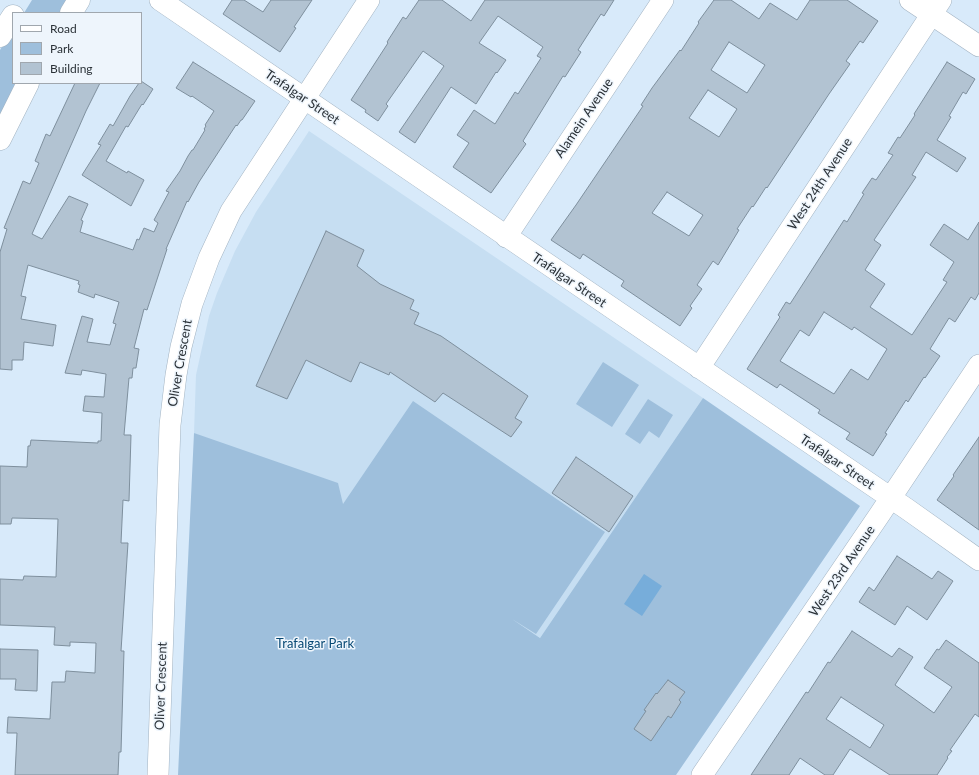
<!DOCTYPE html>
<style>
body{margin:0}
#map{position:relative;width:979px;height:775px;overflow:hidden;background:#d8eafa;font-family:Lato,sans-serif}
canvas{display:block}
.legend{position:absolute;left:12px;top:12px;width:130px;height:72px;box-sizing:border-box;background:#eef5fc;border:1px solid #a0a7ae;margin:0;padding:5px 7px;list-style:none;font-size:12px;color:#2b3238}
.legend li{display:flex;align-items:center;gap:8px;height:20px}
.legend b{width:20px;border:1px solid #a0a7ae}
</style>
<div id="map">
<canvas width="979" height="775"></canvas>
<ul class="legend">
<li><b style="height:5px;background:#fff"></b>Road</li>
<li><b style="height:11px;background:#9ebfdc"></b>Park</li>
<li><b style="height:11px;background:#b2c3d2"></b>Building</li>
</ul>
</div>
<script>
const ctx = document.querySelector('canvas').getContext('2d');
ctx.lineJoin = 'round';
function paint(path, color) {
  ctx.fillStyle = color;
  ctx.fill(path, 'evenodd');
}
function poly(rows) {
  const path = new Path2D();
  for (const r of rows) {
    path.moveTo(r[0], r[1]);
    for (let i = 2; i < r.length; i += 2) path.lineTo(r[i], r[i + 1]);
  }
  return path;
}
function stroke(path, color, width, dash) {
  ctx.strokeStyle = color;
  ctx.lineWidth = width;
  ctx.lineCap = dash ? 'butt' : 'round';
  ctx.setLineDash(dash || []);
  ctx.stroke(path);
}
function drawText(font, color, halo, rows, align = 'center') {
  ctx.font = font + ' Lato,sans-serif';
  ctx.lineWidth = 3;
  ctx.setLineDash([]);
  ctx.textBaseline = 'middle';
  ctx.strokeStyle = halo;
  ctx.fillStyle = color;
  for (const [text, x, y, turn = 0] of rows) {
    ctx.save();
    ctx.translate(x, y);
    ctx.rotate((+turn || 0) * Math.PI / 180);
    ctx.textAlign = isNaN(turn) ? turn : align;
    if (halo) ctx.strokeText(text, 0, 0);
    ctx.fillText(text, 0, 0);
    ctx.restore();
  }
}
paint(poly([
 [309,131,703,398,540,638,454,579,194,433,196,375,209,316,217,293,235,251,256,212]
]), '#c6def2');
paint(poly([
 [32,0,68,0,61,13,24,13],
 [13,29,13,83,18,83,0,118,0,50],
 [603,362,639,385,612,427,576,404],
 [703,398,860,506,676,775,178,775,194,433,338,483,343,504,413,401,605,532,536,634,512,619,540,638],
 [648,399,673,415,659,438,649,431,640,444,625,434]
]), '#9ebfdc');
paint(poly([
 [644,574,662,586,642,616,624,604]
]), '#77adda');
const building = poly([
 [232,0,244,0,263,12,271,0,312,0,294,27,296,28,280,52,223,14,232,0],
 [419,0,442,0,471,21,485,0,614,0,604,16,601,14,578,50,581,52,565,77,563,76,523,141,526,144,491,193,453,167,469,143,457,135,474,110,495,124,515,92,518,94,541,58,537,56,543,47,498,16,479,43,506,60,497,73,496,72,476,104,451,87,415,143,399,132,444,66,423,51,386,104,388,106,378,121,365,112,366,110,351,100,388,43,387,42,403,17,406,19,419,0],
 [714,0,731,0,759,19,770,3,797,20,810,0,847,0,878,21,863,43,860,41,846,61,850,64,829,94,767,188,766,187,753,207,752,206,737,229,739,230,718,265,713,261,697,285,702,289,690,306,692,308,680,326,621,286,624,281,583,254,580,259,551,240,576,205,643,106,641,105,652,88,680,50,681,51,699,23,698,22,714,0],
 [729,42,765,65,747,93,711,70,729,42],
 [708,90,737,109,719,137,689,118,708,90],
 [667,192,703,215,689,236,652,213,667,192],
 [193,62,255,101,242,120,241,120,237,126,236,125,199,182,188,202,187,201,166,249,167,249,147,310,144,309,134,348,139,349,136,368,133,368,132,378,129,378,124,435,131,435,129,501,123,500,121,543,128,543,121,651,124,651,121,752,119,752,118,775,15,775,17,733,7,733,8,717,50,719,52,682,65,682,66,671,95,673,96,643,70,642,70,646,54,645,55,627,0,625,0,579,23,580,24,576,56,577,58,519,12,518,11,524,0,524,0,466,27,467,28,446,30,446,31,440,98,443,98,441,101,441,102,413,83,411,85,396,104,397,106,374,82,370,81,375,65,373,82,316,93,319,87,342,110,345,116,324,113,323,119,302,95,294,94,298,78,292,80,285,78,284,79,281,28,265,21,296,26,297,21,319,56,325,53,346,24,342,23,360,12,360,12,370,0,369,0,252,7,229,4,228,23,181,30,184,39,163,35,161,46,134,50,136,75,83,100,83,86,111,32,234,42,239,69,196,88,204,81,220,83,221,80,232,133,250,137,239,139,240,144,228,154,232,158,223,154,220,169,192,166,191,180,171,188,156,192,150,193,150,205,130,204,129,206,126,205,125,214,111,192,96,191,97,176,88,193,62],
 [947,62,975,79,966,94,963,92,949,116,951,117,937,140,966,158,957,172,926,152,912,175,916,177,874,240,881,245,865,270,885,284,870,307,912,335,947,282,943,280,954,262,930,245,944,224,968,240,979,222,979,293,975,300,971,297,955,322,949,318,930,349,940,356,925,378,924,377,908,402,906,400,885,433,887,434,873,456,846,439,850,433,818,413,820,410,780,384,777,388,747,369,780,317,778,315,786,302,790,304,844,220,847,222,864,194,862,193,872,178,876,180,893,155,888,153,898,137,900,138,915,115,914,114,947,62],
 [824,312,852,330,854,327,887,349,868,380,851,369,834,394,780,361,800,330,809,336,824,312],
 [141,81,153,89,143,105,142,104,128,127,126,126,106,161,127,173,128,171,144,180,131,206,82,175,101,145,98,144,110,124,113,126,130,96,139,83,141,83,141,81],
 [326,231,364,250,357,266,380,284,414,300,410,309,419,313,414,324,441,336,528,396,515,418,522,422,511,437,443,393,435,402,390,372,389,375,360,362,351,382,306,360,287,399,256,386,326,231],
 [979,437,979,530,937,500,954,476,953,475,979,437],
 [576,457,633,496,609,532,552,493,576,457],
 [897,556,932,579,938,571,953,581,927,620,907,606,895,625,859,602,869,587,874,591,897,556],
 [852,631,892,657,899,648,913,657,895,685,934,713,952,687,924,668,937,649,939,650,946,640,979,663,979,717,975,714,950,750,952,751,947,757,948,758,937,775,890,775,850,749,833,775,825,775,800,758,789,775,751,775,806,692,808,693,828,662,830,663,852,631],
 [841,697,884,725,870,748,826,719,841,697],
 [0,649,38,650,37,691,15,690,16,679,0,679,0,649],
 [668,680,685,692,679,700,681,702,671,718,668,716,651,741,634,729,646,711,644,710,656,693,657,694,668,680]
]);
paint(building, '#b2c3d2');
stroke(building, '#7e8f9d', 1);
const minor = poly([
 [160,0,907,509,979,560],
 [910,0,979,46],
 [506,237,663,0],
 [699,368,941,0],
 [158,775,170,425,176,375,181,347,192,304,209,258,231,211,369,0],
 [702,775,880,514,979,365]
]);
const major = poly([
 [71,13,79,0],
 [0,36,13,16],
 [0,139,28,83]
]);
stroke(minor, '#a2b3c2', 22);
stroke(major, '#a2b3c2', 23);
stroke(minor, '#fff', 21);
stroke(major, '#fff', 22);
drawText('13px', '#2b3238', '#eef5fc', [
 ["Trafalgar Street",302,97,34],
 ["Alamein Avenue",584,118,-56],
 ["West 24th Avenue",820,184,-57],
 ["Trafalgar Street",569,280,34],
 ["Oliver Crescent",180,363,-80],
 ["Trafalgar Street",837,462,34],
 ["West 23rd Avenue",842,571,-56],
 ["Oliver Crescent",161,686,-88]
]);
drawText('13px', '#084974', '#eef5fc', [
 ["Trafalgar Park",315,644]
]);
</script>
